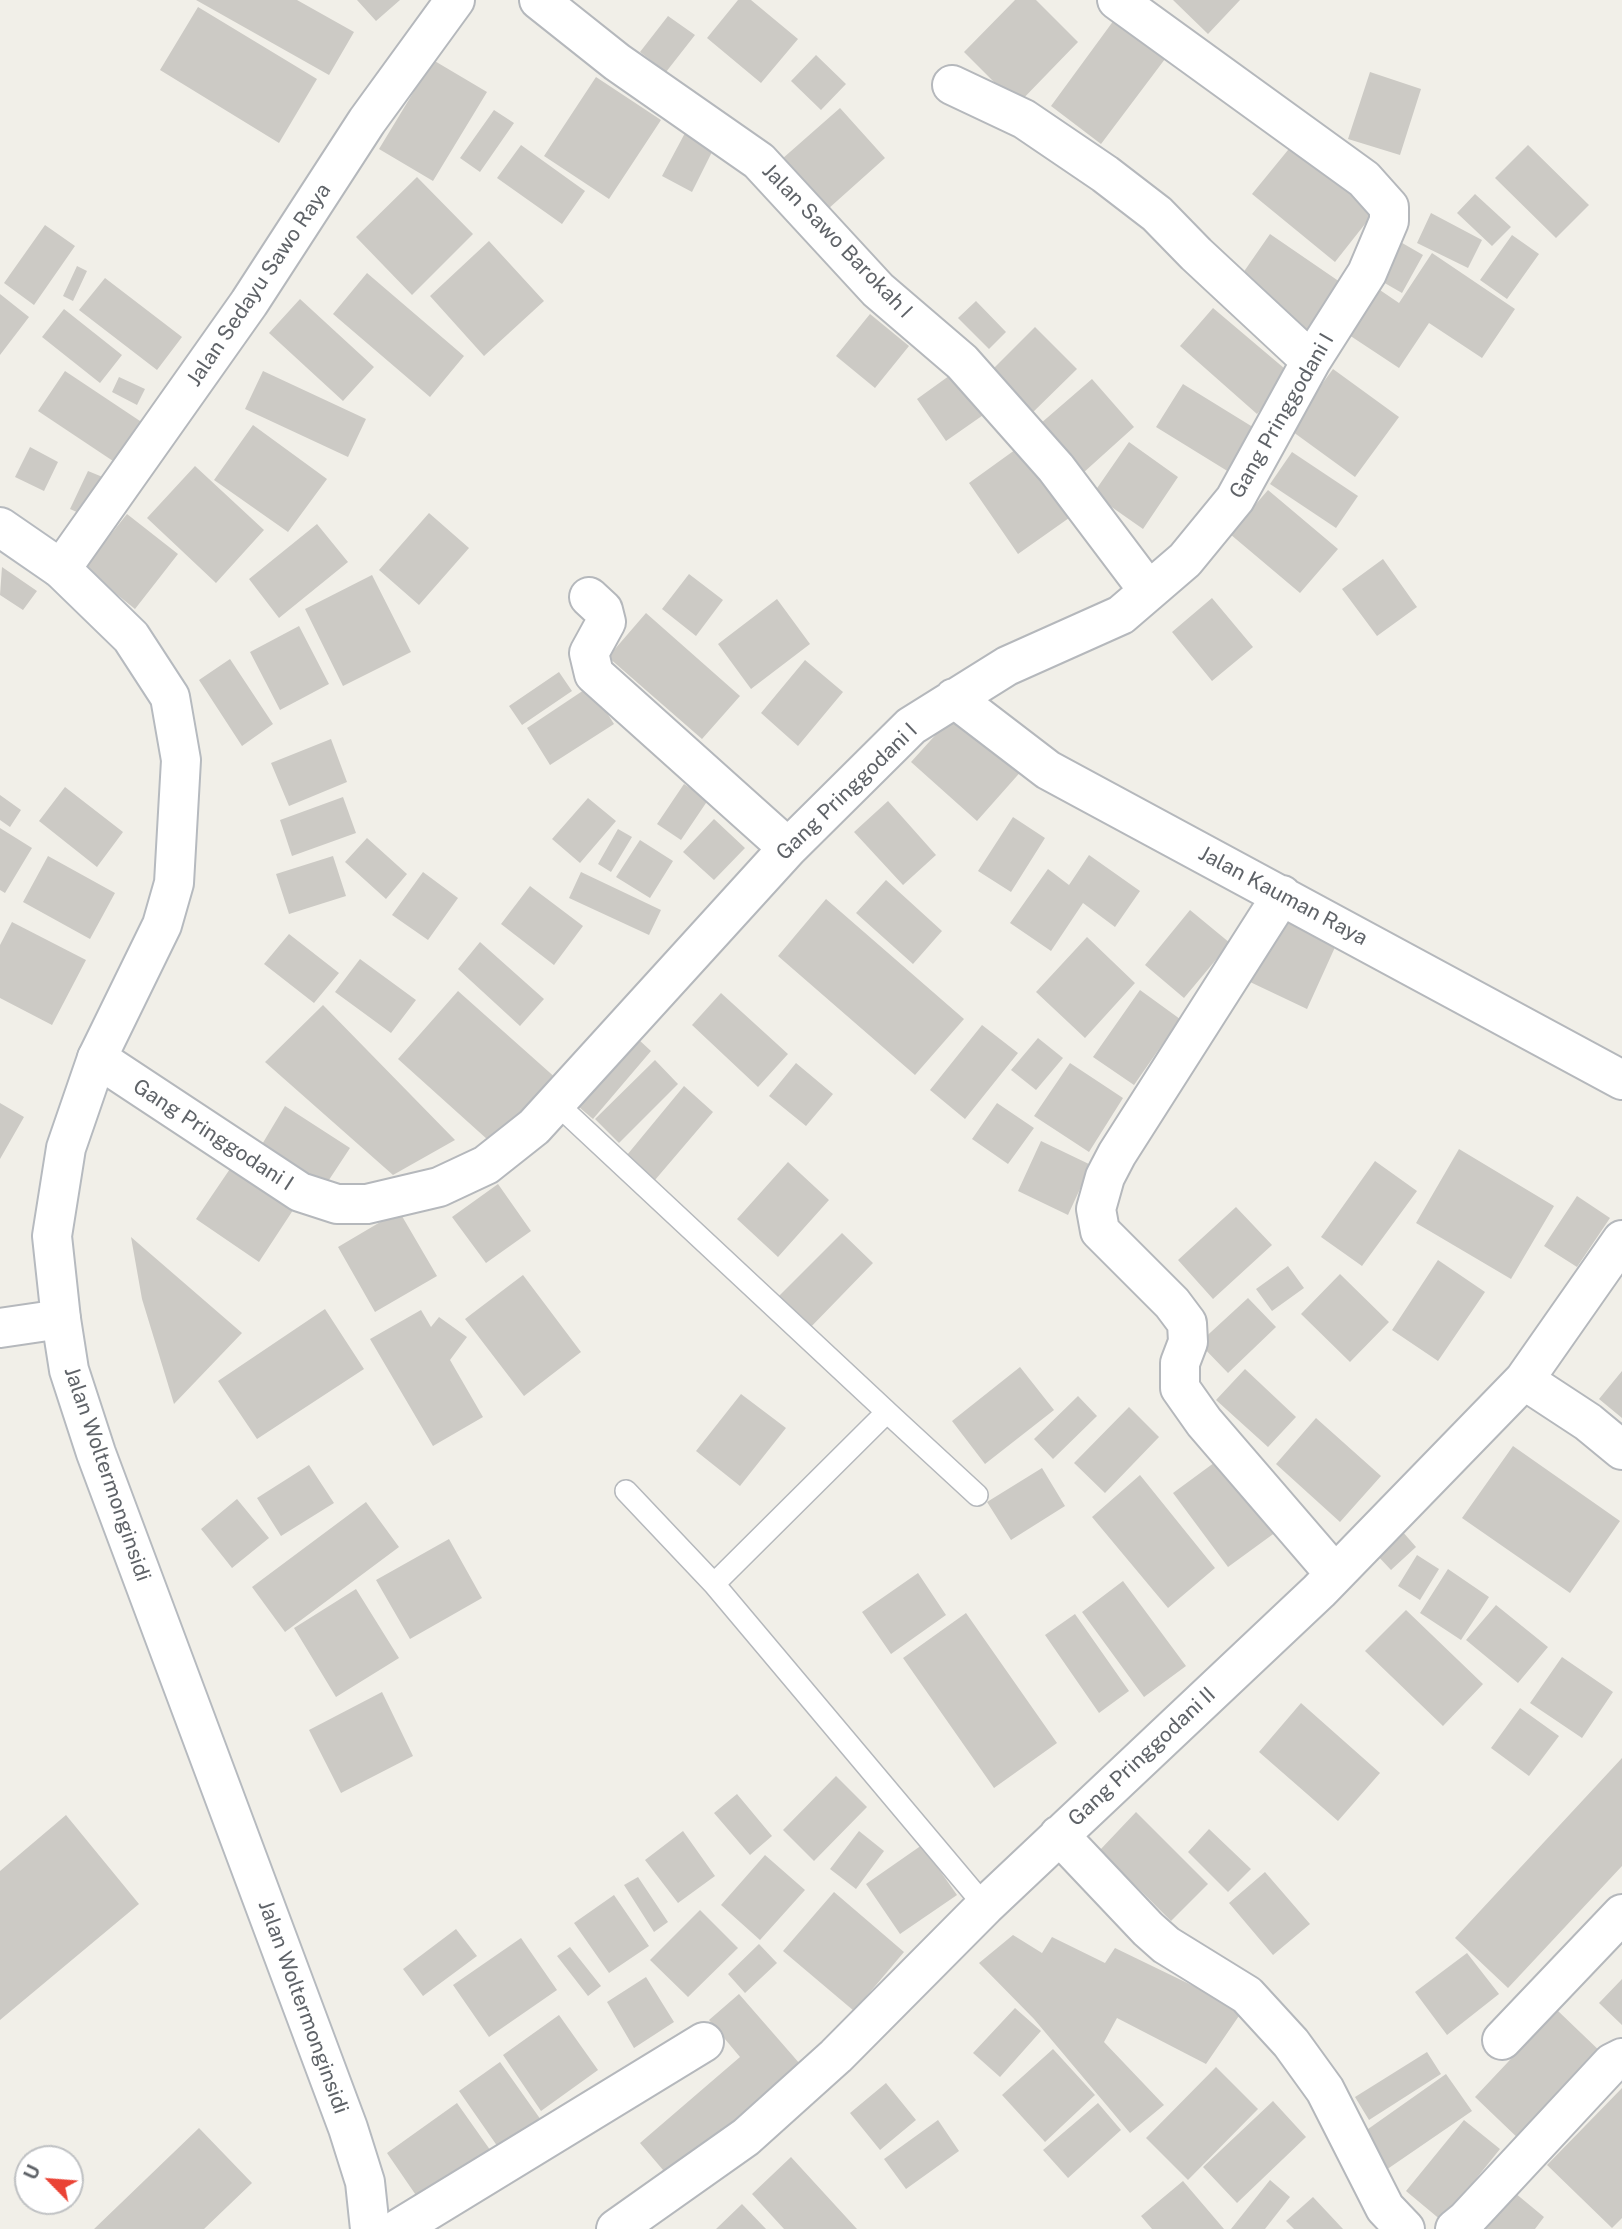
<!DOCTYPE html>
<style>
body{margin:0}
#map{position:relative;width:1622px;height:2229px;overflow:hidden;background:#f1efe8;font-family:"Public Sans",sans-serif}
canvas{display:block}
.north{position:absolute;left:14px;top:2145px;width:70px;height:70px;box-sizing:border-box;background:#fff;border:2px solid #bfc1c3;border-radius:50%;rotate:295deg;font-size:19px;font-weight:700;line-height:28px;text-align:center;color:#5f6368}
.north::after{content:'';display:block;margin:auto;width:24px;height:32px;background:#ea4335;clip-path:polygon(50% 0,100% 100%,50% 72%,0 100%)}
</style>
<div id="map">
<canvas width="1622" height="2229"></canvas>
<div class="north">U</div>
</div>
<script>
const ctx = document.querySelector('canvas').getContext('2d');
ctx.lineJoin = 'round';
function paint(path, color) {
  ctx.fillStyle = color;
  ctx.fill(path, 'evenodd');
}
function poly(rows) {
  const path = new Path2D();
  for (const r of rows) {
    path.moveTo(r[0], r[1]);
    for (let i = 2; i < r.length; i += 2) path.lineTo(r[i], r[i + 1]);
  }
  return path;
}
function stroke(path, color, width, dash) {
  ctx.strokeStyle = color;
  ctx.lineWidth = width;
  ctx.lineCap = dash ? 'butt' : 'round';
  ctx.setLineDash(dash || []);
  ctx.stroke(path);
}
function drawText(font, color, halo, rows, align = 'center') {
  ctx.font = font + ' "Public Sans",sans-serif';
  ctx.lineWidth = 5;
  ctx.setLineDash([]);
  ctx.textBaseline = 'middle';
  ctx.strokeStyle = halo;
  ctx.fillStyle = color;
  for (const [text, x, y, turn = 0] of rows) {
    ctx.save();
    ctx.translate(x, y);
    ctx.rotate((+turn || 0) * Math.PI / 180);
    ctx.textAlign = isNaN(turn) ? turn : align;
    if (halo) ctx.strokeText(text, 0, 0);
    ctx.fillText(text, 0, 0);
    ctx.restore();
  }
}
paint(poly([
 [196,0,297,0,354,32,329,75],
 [357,0,400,0,376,21],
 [738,0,751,0,798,39,761,83,707,38],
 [1015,0,1036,0,1078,42,1017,105,964,52],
 [1173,0,1240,0,1208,34],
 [198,7,317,79,279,143,160,70],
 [668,16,695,35,666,72,640,52],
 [1114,20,1165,59,1101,144,1051,106],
 [816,55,846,84,821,110,791,81],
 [433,60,487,92,433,181,379,149],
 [1370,72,1421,89,1400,155,1348,139],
 [596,77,661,120,609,199,544,156],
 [840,108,885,158,828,209,782,159],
 [494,110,514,123,480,172,460,158],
 [685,133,714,148,692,192,662,176],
 [1297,139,1380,205,1335,262,1252,194],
 [521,145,585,191,562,224,497,178],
 [1528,145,1589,205,1556,238,1495,178],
 [417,177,473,234,412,295,356,237],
 [1475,194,1511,227,1492,246,1457,213],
 [1431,213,1482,240,1468,268,1417,243],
 [45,225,75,246,34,305,4,283],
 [1270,234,1340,282,1306,332,1236,283],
 [1512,235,1539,254,1507,299,1480,280],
 [1397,240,1423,255,1402,293,1376,278],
 [489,241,544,301,484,356,430,296],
 [1432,253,1515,309,1482,358,1429,323,1399,368,1343,331,1374,286,1399,303],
 [77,266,87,271,73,301,63,296],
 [367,273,464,356,430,397,333,314],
 [105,278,182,337,157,370,79,310],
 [0,294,29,317,0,355],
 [300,299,374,367,343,401,269,333],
 [976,301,1006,332,989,349,958,318],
 [1213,308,1291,374,1257,414,1180,346],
 [64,309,122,355,100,383,42,337],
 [870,314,909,346,875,388,836,356],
 [1035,327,1077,369,1027,418,987,375],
 [960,368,989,411,946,441,917,399],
 [1333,369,1399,417,1355,477,1289,429],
 [65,371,143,423,116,463,38,411],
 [263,371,366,419,348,457,245,409],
 [119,377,145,389,137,405,112,392],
 [1092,379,1134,427,1083,473,1040,424],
 [1183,384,1256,429,1229,472,1156,427],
 [253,425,327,479,288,532,214,480],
 [1129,442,1178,477,1143,529,1093,494],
 [30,447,58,462,44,491,15,477],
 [1019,447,1069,518,1018,554,969,483],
 [1292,452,1358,496,1336,528,1270,484],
 [195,466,264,530,216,583,147,518],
 [88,471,105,478,88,517,70,509],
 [1268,490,1338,549,1300,593,1230,534],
 [429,513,469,548,419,605,379,570],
 [127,514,178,554,135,609,84,568],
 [317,524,348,562,279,618,249,579],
 [1383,559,1417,607,1377,636,1342,589],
 [2,567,37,591,23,610,0,595],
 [689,574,723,600,696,636,662,609],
 [372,575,411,652,343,686,305,609],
 [1212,598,1253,647,1212,681,1172,632],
 [777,599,810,644,751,689,718,644],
 [646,613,740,696,702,739,608,657],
 [299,626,329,684,280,710,250,652],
 [230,659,273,724,242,746,199,680],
 [805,660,843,692,798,746,761,713],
 [559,672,572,691,522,725,509,706],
 [590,686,614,724,550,765,527,728],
 [958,710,1024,768,977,821,911,762],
 [331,739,347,782,289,806,271,763],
 [684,784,708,800,681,840,657,824],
 [65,787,123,832,97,867,39,821],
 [0,795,21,810,10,827,0,820],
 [343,797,356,833,292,856,280,820],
 [588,798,616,821,580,863,552,839],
 [888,801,936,855,903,885,854,832],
 [1013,817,1045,838,1011,892,978,871],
 [714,819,745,848,714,880,683,852],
 [0,828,32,848,5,893,0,890],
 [618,829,632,837,611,872,598,864],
 [367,838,407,874,386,899,345,862],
 [640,840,673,861,650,898,616,877],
 [1089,855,1140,891,1115,927,1083,903,1051,951,1010,923,1048,869,1069,885],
 [48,856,115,893,90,939,23,902],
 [333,856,346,896,289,914,276,874],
 [423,872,458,898,428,940,392,915],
 [581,872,661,910,649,935,569,898],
 [886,880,942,931,913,964,856,913],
 [530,886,583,926,554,965,501,924],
 [826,899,964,1019,915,1075,778,956],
 [1190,910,1230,943,1184,998,1145,965],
 [1277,917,1336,945,1307,1009,1248,981],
 [12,922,86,960,52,1025,0,998,0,945],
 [289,934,339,973,314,1003,264,964],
 [1087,937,1135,983,1085,1038,1036,992],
 [480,942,544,999,520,1026,458,969],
 [360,959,416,1000,391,1033,335,992],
 [1140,990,1180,1019,1134,1085,1093,1057],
 [458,991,558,1080,498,1149,398,1059],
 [721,993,788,1054,758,1087,692,1025],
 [323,1005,455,1140,393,1175,265,1062],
 [982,1025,1018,1053,965,1119,930,1090],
 [1038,1038,1063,1058,1036,1090,1011,1070],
 [638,1039,651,1051,593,1119,579,1107],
 [655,1060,678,1084,619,1143,595,1119],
 [796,1063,833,1094,806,1126,769,1096],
 [1070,1063,1123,1098,1089,1152,1034,1116],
 [684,1086,713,1112,655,1180,627,1155],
 [0,1103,24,1117,0,1159],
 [997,1103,1034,1128,1008,1164,972,1139],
 [285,1106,350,1148,321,1192,258,1151],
 [1041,1141,1091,1165,1068,1215,1018,1191],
 [1459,1149,1554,1206,1511,1279,1416,1223],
 [236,1160,299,1201,259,1262,196,1219],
 [1375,1161,1417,1191,1362,1266,1321,1237],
 [788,1162,829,1200,778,1257,737,1219],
 [498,1184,531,1231,486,1263,452,1217],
 [1577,1196,1610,1218,1577,1267,1544,1246],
 [1236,1207,1272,1245,1213,1299,1178,1260],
 [399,1211,437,1276,375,1312,338,1247],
 [842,1233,873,1263,807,1331,775,1300],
 [131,1237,242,1333,174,1404,142,1299],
 [1438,1260,1485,1292,1438,1361,1392,1330],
 [1288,1266,1304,1288,1272,1311,1256,1289],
 [1340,1274,1389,1322,1350,1362,1301,1314],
 [523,1275,581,1352,524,1396,465,1319],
 [1248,1298,1276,1327,1228,1373,1199,1343],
 [325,1309,364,1369,257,1439,218,1381],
 [421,1310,431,1327,439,1317,467,1337,450,1360,483,1417,433,1446,370,1339],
 [1020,1367,1054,1410,985,1464,952,1421],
 [1245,1369,1296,1417,1268,1447,1216,1400],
 [1622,1371,1622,1418,1599,1399],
 [741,1394,786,1428,740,1486,696,1451],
 [1078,1396,1097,1416,1053,1459,1034,1439],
 [1129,1407,1159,1437,1105,1493,1074,1463],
 [1316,1418,1381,1476,1340,1522,1276,1464],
 [1513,1446,1620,1521,1570,1593,1462,1518],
 [1222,1457,1276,1532,1228,1567,1173,1493],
 [309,1465,334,1503,281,1536,257,1498],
 [1042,1468,1065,1506,1011,1540,987,1502],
 [1140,1475,1215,1568,1168,1608,1092,1517],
 [237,1499,269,1538,232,1568,201,1529],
 [366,1502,399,1547,285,1632,252,1587],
 [1402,1531,1416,1547,1391,1570,1376,1554],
 [449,1539,482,1598,410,1639,376,1580],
 [1417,1555,1439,1569,1420,1600,1398,1586],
 [1448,1569,1489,1597,1461,1640,1420,1613],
 [918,1573,946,1615,891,1654,862,1612],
 [1123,1581,1186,1666,1144,1697,1082,1612],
 [356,1589,399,1658,336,1697,294,1628],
 [1496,1605,1548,1647,1518,1683,1466,1640],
 [1406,1610,1483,1684,1443,1726,1365,1651],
 [966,1613,1057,1743,994,1788,903,1658],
 [1075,1614,1129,1691,1099,1713,1045,1635],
 [1562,1657,1613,1692,1582,1738,1530,1703],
 [382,1692,413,1756,341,1793,309,1730],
 [1301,1703,1380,1773,1338,1821,1259,1752],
 [1520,1708,1559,1736,1529,1776,1491,1748],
 [1622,1758,1622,1866,1508,1988,1455,1938],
 [836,1776,867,1807,814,1861,783,1830],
 [737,1794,772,1836,750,1855,714,1813],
 [1136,1812,1208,1884,1171,1921,1100,1850],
 [66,1815,139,1904,0,2020,0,1871],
 [1209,1829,1251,1869,1228,1892,1188,1852],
 [683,1831,715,1876,678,1903,645,1860],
 [859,1831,884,1851,856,1889,830,1869],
 [922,1845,957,1895,900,1934,866,1884],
 [765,1855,805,1890,760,1940,721,1905],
 [1265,1872,1310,1924,1273,1955,1229,1903],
 [638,1877,668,1922,654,1932,624,1885],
 [834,1892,904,1952,854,2011,783,1951],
 [614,1895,649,1946,609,1973,574,1923],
 [700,1910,738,1948,688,1997,650,1960],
 [456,1929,477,1956,423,1996,403,1969],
 [1013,1935,1042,1953,1052,1937,1105,1963,1115,1948,1243,2010,1206,2064,1117,2018,1104,2042,1164,2105,1130,2133,1034,2019,979,1963],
 [521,1938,557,1990,489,2037,453,1985],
 [759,1944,777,1963,745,1993,728,1974],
 [570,1947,601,1986,588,1996,557,1956],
 [1467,1953,1499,1994,1447,2035,1415,1992],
 [646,1977,674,2022,634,2048,607,2002],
 [1622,1979,1622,2025,1599,2003],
 [739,1994,800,2064,669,2177,640,2143,740,2057,709,2020],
 [1015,2008,1041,2031,1000,2077,973,2053],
 [1557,2010,1605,2056,1522,2142,1475,2097],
 [559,2015,598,2070,541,2111,503,2055],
 [1053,2049,1095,2095,1045,2142,1002,2095],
 [1427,2052,1441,2074,1369,2120,1355,2097],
 [500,2062,541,2120,500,2150,459,2091],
 [1216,2067,1258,2109,1188,2180,1146,2138],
 [1446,2074,1472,2111,1386,2170,1361,2134],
 [886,2083,916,2120,880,2150,850,2113],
 [1622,2088,1622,2218,1612,2228,1547,2165],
 [1273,2101,1306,2137,1237,2203,1203,2167],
 [457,2103,493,2154,422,2204,387,2153],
 [1098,2103,1121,2130,1068,2178,1043,2150],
 [938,2120,959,2151,906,2189,884,2159],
 [1464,2120,1500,2149,1442,2221,1406,2191],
 [199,2128,252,2183,204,2229,94,2229],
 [791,2157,857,2229,784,2229,752,2194],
 [1270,2180,1290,2197,1265,2229,1231,2229],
 [1183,2181,1224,2229,1152,2229,1141,2216],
 [1503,2183,1544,2217,1535,2229,1466,2229],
 [1313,2197,1343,2229,1294,2229,1286,2221],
 [742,2204,766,2229,716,2229]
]), '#cccac5');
const service = poly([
 [556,1103,887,1412,714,1584],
 [887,1412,977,1495],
 [626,1491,714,1584,985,1906]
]);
const minor = poly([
 [539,0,617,62,759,161,878,290,962,362,1056,468,1148,590],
 [952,85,1024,119,1105,174,1157,214,1196,254,1311,361],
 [61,569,249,303,367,121,455,0],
 [589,597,603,610,606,622,589,653,594,674,788,848],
 [954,698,1048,770,1622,1080],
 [1282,895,1117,1154,1105,1177,1096,1209,1100,1231,1172,1303,1187,1323,1188,1342,1180,1363,1180,1388,1204,1422,1335,1574],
 [97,1058,300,1192,337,1204,367,1204,439,1187,486,1165,534,1127,788,848,911,726,1007,666,1121,615,1185,560,1235,499,1311,361,1367,273,1389,221,1389,207,1364,179,1117,0],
 [0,1328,61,1319],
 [1524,1380,1588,1422,1622,1450],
 [1059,1835,1148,1929,1166,1945,1247,1995,1291,2043,1325,2090,1385,2208,1405,2229],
 [1502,2040,1622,1914],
 [398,2229,704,2042],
 [616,2229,746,2137,836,2056,985,1906,1319,1591,1524,1380,1622,1240],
 [1455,2229,1466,2220,1612,2063,1622,2058]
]);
const secondary = poly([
 [0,527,61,569,131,637,170,697,181,760,174,883,162,925,97,1058,66,1148,52,1236,61,1319,69,1370,96,1453,348,2128,365,2182,370,2229]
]);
stroke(service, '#b5b8bc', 24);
stroke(minor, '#b5b8bc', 42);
stroke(secondary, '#b6babf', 42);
stroke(service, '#fff', 21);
stroke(minor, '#fff', 38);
stroke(secondary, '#fff', 38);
drawText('21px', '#5f6368', '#fff', [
 ["Jalan Sawo Barokah I",837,241,46],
 ["Jalan Sedayu Sawo Raya",259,285,-56],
 ["Gang Pringgodani I",1282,416,-60],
 ["Gang Pringgodani I",847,792,-44],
 ["Jalan Kauman Raya",1283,896,28],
 ["Gang Pringgodani I",213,1135,33],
 ["Jalan Woltermonginsidi",107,1474,71],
 ["Gang Pringgodani II",1142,1757,-43],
 ["Jalan Woltermonginsidi",303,2007,70]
]);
</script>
